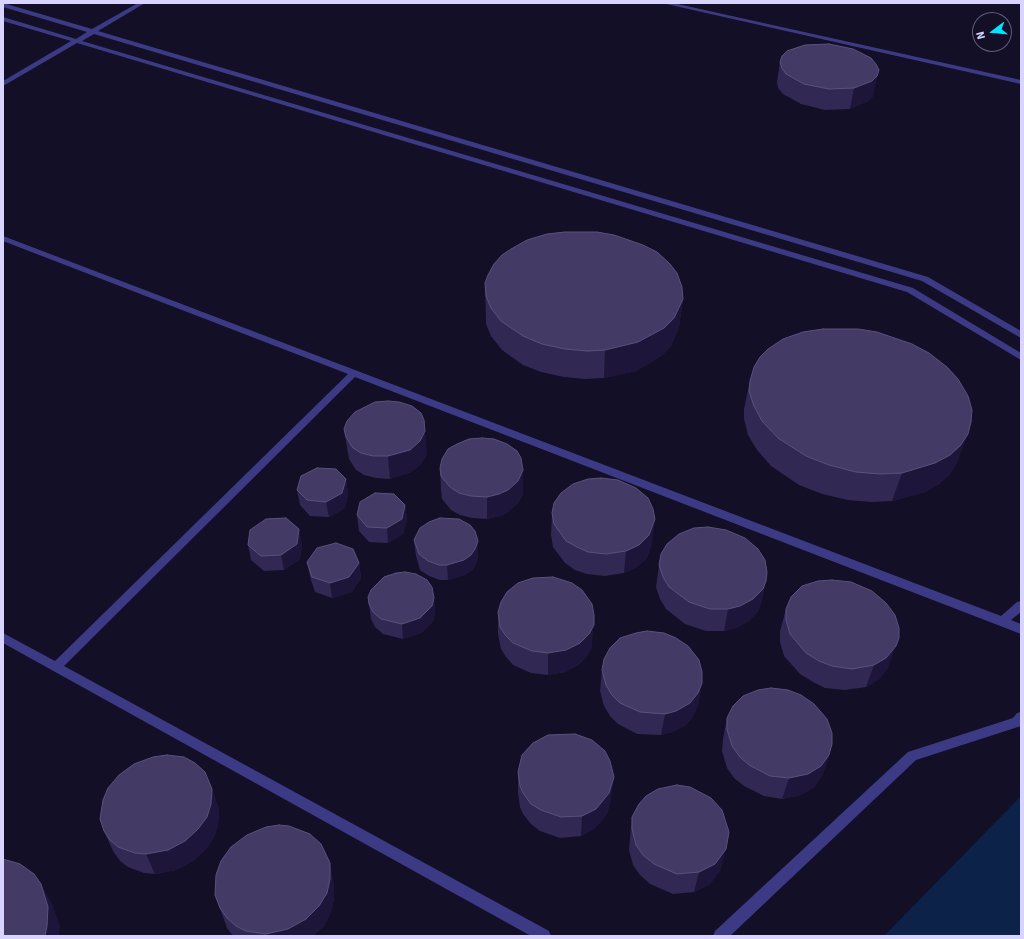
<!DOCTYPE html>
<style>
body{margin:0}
#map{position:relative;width:1024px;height:939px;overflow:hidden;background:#130f26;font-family:Signika,sans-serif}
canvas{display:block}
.frame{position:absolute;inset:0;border:4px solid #d9d4ff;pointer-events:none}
.north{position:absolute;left:972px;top:12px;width:40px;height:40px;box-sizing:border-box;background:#130f26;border:1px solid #625e7d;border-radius:50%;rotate:254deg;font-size:11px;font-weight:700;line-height:16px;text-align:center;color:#d9d4ff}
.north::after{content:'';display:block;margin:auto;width:14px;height:18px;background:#00e5ff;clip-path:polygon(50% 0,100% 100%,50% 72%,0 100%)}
</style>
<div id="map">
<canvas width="1024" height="939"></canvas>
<div class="frame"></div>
<div class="north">N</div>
</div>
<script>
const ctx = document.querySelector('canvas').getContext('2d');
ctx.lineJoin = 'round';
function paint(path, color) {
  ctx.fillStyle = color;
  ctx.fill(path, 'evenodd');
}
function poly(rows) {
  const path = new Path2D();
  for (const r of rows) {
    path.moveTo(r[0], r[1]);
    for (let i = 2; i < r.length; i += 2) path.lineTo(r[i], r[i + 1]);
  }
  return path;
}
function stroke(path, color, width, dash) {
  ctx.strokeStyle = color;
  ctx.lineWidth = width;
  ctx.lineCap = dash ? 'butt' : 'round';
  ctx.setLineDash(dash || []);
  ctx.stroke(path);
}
paint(poly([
 [1021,796,1021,936,884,936]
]), '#0c2248');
paint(poly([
 [3,3,92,29,138,3,145,3,98,31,928,277,1021,331,1021,338,922,281,94,34,82,41,913,288,1021,353,1021,360,907,292,77,43,3,86,3,81,71,41,3,21,3,17,76,39,87,32,3,7,3,3],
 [662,3,673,3,1021,80,1021,84,662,3],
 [3,236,1001,616,1017,602,1021,601,1021,612,1011,620,1021,624,1021,634,355,377,64,666,549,931,551,936,531,936,3,643,3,633,55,661,348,374,3,241,3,236],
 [1021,712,1021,726,916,760,730,936,713,936,715,931,908,752,1013,718,1017,713,1021,712]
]), '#3d3a85');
paint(poly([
 [780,62,874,90,873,96,868,101,850,109,825,110,801,104,783,94,778,88,777,82],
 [485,283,683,299,679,327,671,346,661,356,636,371,604,378,585,379,564,377,541,372,523,365,502,350,491,336,486,324],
 [750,381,957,463,949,475,939,484,925,492,892,501,872,502,848,500,822,494,799,485,771,466,757,450,748,435,744,419,744,409],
 [344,429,427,454,421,464,411,472,390,479,376,478,364,475,356,470,349,459],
 [440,468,523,493,518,503,508,512,500,516,487,519,472,518,460,515,451,510,442,499,441,490],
 [346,479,348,495,345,508,329,517,310,516,300,505,297,490],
 [405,505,407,520,403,534,388,543,369,542,359,531,357,515],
 [552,513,652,542,647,558,637,567,624,573,605,576,587,574,575,570,565,563,553,547,551,535],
 [414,540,478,541,478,556,476,564,472,570,465,575,448,580,440,580,429,576,420,570,416,556],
 [302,544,300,559,284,570,264,571,251,560,248,545],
 [307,562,359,563,361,578,352,592,332,598,315,592,310,577],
 [659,565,766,581,761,603,758,611,749,621,736,628,724,631,706,631,685,624,666,609,660,599,656,587],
 [368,597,434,598,435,613,433,621,421,633,403,639,383,634,375,627,371,619],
 [786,609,888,668,879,679,866,687,845,690,825,688,813,682,800,674,784,656,780,642,780,631],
 [498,612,592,647,587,656,578,665,565,672,548,675,531,673,513,665,506,657,501,649,498,634],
 [602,670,702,683,698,705,694,715,686,725,672,732,661,735,637,734,618,724,610,716,604,706,600,691],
 [727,718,829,755,822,776,814,787,801,795,782,799,764,796,744,786,734,778,727,768,722,751,723,739],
 [518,772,611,798,607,814,594,829,581,836,560,838,540,831,531,824,523,814,520,807,518,793],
 [212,789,219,810,218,825,214,837,206,849,193,861,176,870,155,874,144,873,128,867,120,861,113,851,104,831],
 [632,817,721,869,710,884,694,892,673,894,650,884,640,875,633,865,629,850,630,838],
 [334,883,334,899,331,912,324,926,313,936,233,936,227,928,215,895]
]), '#312854');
paint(poly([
 [879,70,873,96,868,101,850,109,854,88],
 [683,299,679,327,671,346,661,356,636,371,604,378,605,350],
 [424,420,427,454,421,464,411,472,390,479,388,456],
 [968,434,957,463,949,475,939,484,925,492,892,501,902,473],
 [523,470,523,493,518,503,508,512,500,516,487,519,487,497],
 [346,479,348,495,345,508,329,517,326,502],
 [405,505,407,520,403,534,388,543,387,528],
 [655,519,652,542,647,558,637,567,624,573,626,551],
 [299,529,302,544,300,559,284,570,281,555],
 [478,541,478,556,476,564,472,570,465,575,448,580,447,565],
 [359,563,361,578,352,592,332,598,330,583],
 [766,581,761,603,758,611,749,621,736,628,724,631,728,609],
 [434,598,435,613,433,621,421,633,403,639,402,624],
 [594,615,592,647,587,656,578,665,565,672,548,675,548,653],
 [896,646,888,668,879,679,866,687,874,665],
 [702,683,698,705,694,715,686,725,672,732,661,735,665,714],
 [829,755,822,776,814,787,801,795,782,799,789,778],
 [614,777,611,798,607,814,594,829,581,836,582,816],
 [212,789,219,810,218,825,214,837,206,849,193,861,176,870,155,874,146,854],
 [726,849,721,869,710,884,694,892,699,872],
 [330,863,334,883,334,899,331,912,324,926,313,936,267,936,266,934],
 [41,884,52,904,60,926,59,936,45,936]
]), '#1d163a');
const building = poly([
 [829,44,853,49,871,58,876,64,879,70,877,76,872,81,854,88,829,89,804,84,786,74,782,68,780,62,782,56,787,51,805,45,829,44],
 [565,232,597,232,614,235,643,245,657,252,670,264,677,273,682,287,683,299,674,318,664,328,638,342,605,350,587,351,565,349,542,344,523,336,501,321,491,308,486,296,485,283,488,275,494,264,502,255,511,249,527,240,547,234,565,232],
 [823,329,858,329,877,332,912,344,929,353,947,367,958,379,968,396,972,410,971,422,968,434,960,446,950,455,935,463,902,473,880,474,856,472,829,465,806,456,778,438,762,421,754,406,749,391,750,381,754,367,760,357,768,349,783,339,803,332,823,329],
 [388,401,399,402,412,406,421,413,424,420,425,431,420,441,410,450,388,456,373,456,361,453,353,448,346,437,344,429,347,421,355,412,375,402,388,401],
 [482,438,494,439,507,444,517,451,521,458,523,470,518,481,508,490,499,494,487,497,471,496,459,493,450,487,441,476,440,468,442,459,448,449,457,444,469,439,482,438],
 [317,468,336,469,346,479,342,493,326,502,307,500,297,490,301,476,317,468],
 [601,478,618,480,636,488,648,498,653,509,655,519,649,535,639,545,626,551,606,554,588,552,577,547,566,541,554,524,552,513,554,503,561,493,573,484,588,479,601,478],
 [375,493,394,494,405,505,402,519,387,528,367,527,357,515,360,502,375,493],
 [286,518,299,529,297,544,281,555,261,556,248,545,250,530,266,519,286,518],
 [440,518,459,519,470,525,475,531,478,541,475,549,471,555,464,560,447,565,439,565,428,561,419,554,414,540,420,528,429,522,440,518],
 [708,527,726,530,745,538,758,549,765,560,767,572,766,581,763,589,753,599,740,606,728,609,710,609,689,602,669,587,663,577,659,565,661,554,667,544,679,534,694,528,708,527],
 [336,543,353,549,359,563,349,577,330,583,312,577,307,562,317,548,336,543],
 [405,572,416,574,427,580,432,587,434,598,432,606,420,618,402,624,381,619,373,612,369,604,368,597,371,590,384,577,396,573,405,572],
 [553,577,572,583,582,590,592,604,594,615,594,625,589,634,580,643,566,650,548,653,532,651,513,643,506,636,500,627,498,612,501,602,507,592,518,583,533,578,553,577],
 [832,580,851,582,872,591,886,603,895,615,899,628,899,638,896,646,886,658,874,665,852,669,832,666,819,661,806,653,790,634,786,620,786,609,791,597,802,586,818,581,832,580],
 [647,631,664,633,676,638,688,646,699,660,702,672,702,683,698,693,690,703,676,711,665,714,640,712,620,703,612,695,606,685,602,670,604,659,610,648,620,638,636,633,647,631],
 [771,688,788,690,801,695,814,704,827,719,832,733,832,744,829,755,821,766,808,774,789,778,770,776,749,765,740,757,732,746,727,729,727,718,733,706,743,696,758,690,771,688],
 [575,734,592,740,605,751,610,761,614,777,609,793,596,809,582,816,561,817,541,810,531,804,523,793,520,786,518,772,522,755,533,743,548,735,575,734],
 [167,755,184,757,195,763,205,772,212,789,211,804,207,817,198,829,185,841,168,850,146,854,135,853,118,847,110,840,104,831,100,819,103,800,108,788,119,775,134,764,153,757,167,755],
 [677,785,690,787,711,798,722,810,729,832,726,849,715,864,699,872,677,874,654,864,643,855,636,845,632,829,632,817,639,804,646,796,658,789,677,785],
 [279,825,289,826,310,834,321,844,330,863,330,879,327,893,319,906,306,919,288,929,266,934,246,931,236,926,227,918,220,908,215,895,216,875,221,861,231,847,247,835,266,827,279,825],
 [3,859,20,864,34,874,41,884,48,907,47,926,45,936,3,936,3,859]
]);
paint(building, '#433a66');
stroke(building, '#5a527e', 1);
</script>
